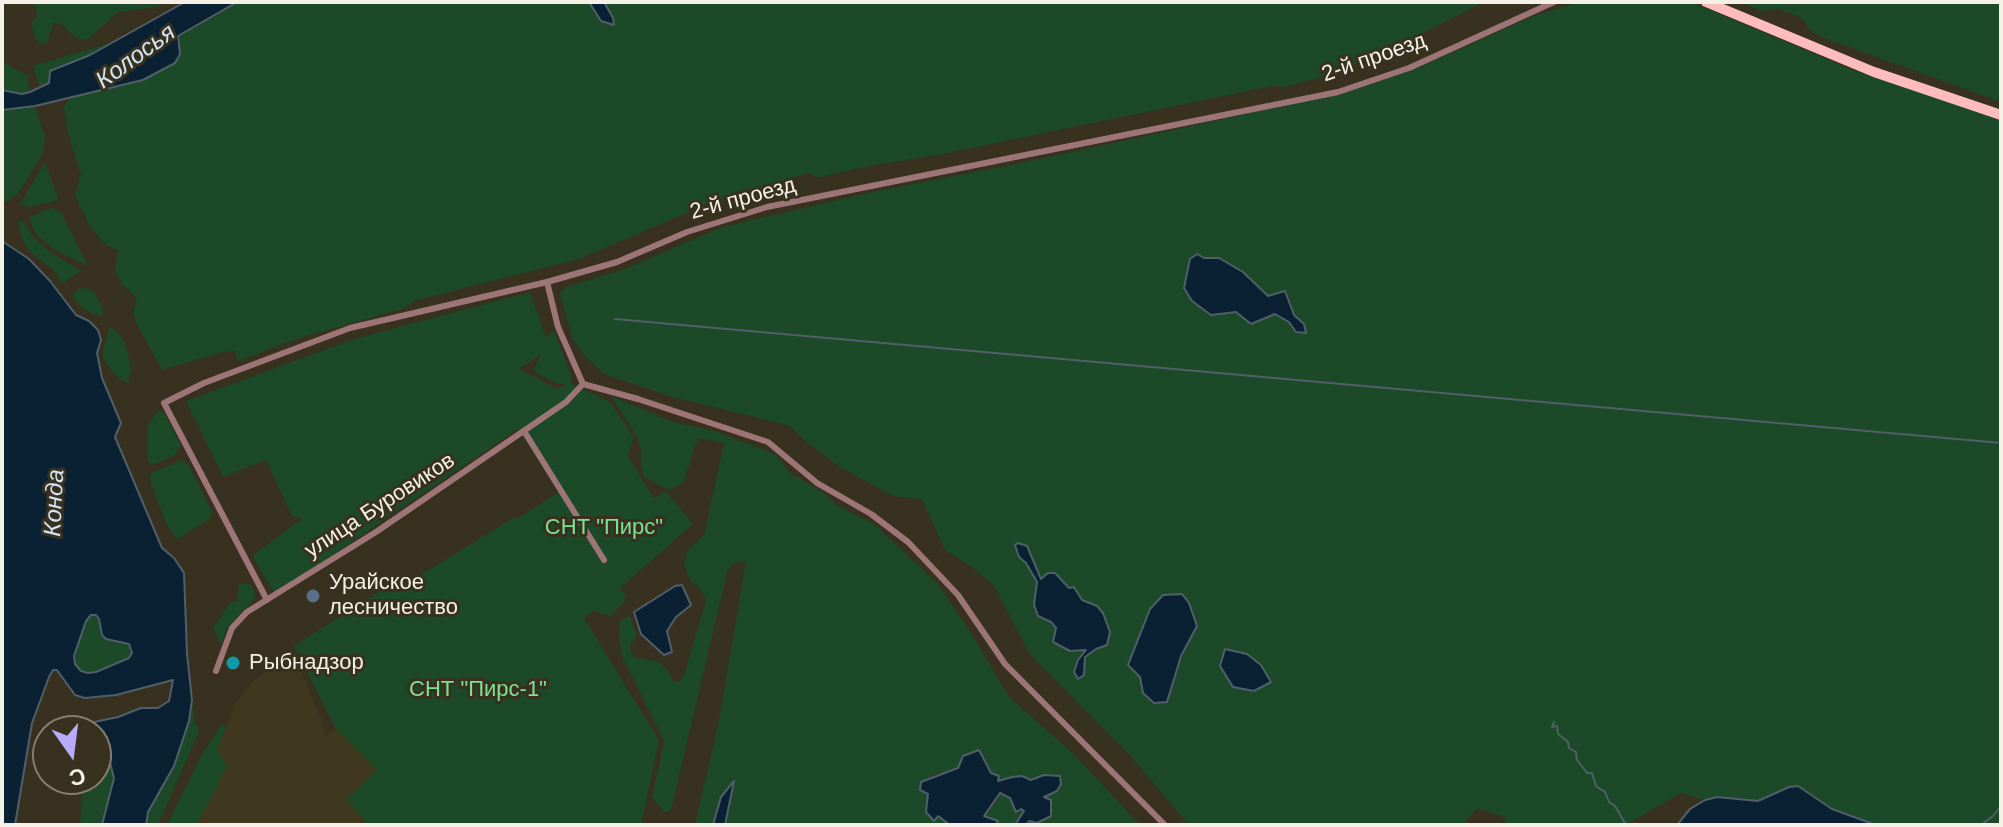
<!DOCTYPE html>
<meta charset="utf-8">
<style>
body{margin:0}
#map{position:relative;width:2003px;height:827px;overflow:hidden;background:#383120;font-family:Arial,sans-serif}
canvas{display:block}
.frame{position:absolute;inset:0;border:4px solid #f6f1e7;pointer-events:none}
.north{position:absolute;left:32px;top:715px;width:80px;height:80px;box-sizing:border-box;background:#383120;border:2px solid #847e70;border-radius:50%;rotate:166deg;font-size:22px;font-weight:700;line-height:32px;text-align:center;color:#f6f1e7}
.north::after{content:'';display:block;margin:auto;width:28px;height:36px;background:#b6acf8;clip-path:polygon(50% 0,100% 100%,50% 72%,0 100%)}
</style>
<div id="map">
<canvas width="2003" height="827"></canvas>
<div class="frame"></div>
<div class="north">С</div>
</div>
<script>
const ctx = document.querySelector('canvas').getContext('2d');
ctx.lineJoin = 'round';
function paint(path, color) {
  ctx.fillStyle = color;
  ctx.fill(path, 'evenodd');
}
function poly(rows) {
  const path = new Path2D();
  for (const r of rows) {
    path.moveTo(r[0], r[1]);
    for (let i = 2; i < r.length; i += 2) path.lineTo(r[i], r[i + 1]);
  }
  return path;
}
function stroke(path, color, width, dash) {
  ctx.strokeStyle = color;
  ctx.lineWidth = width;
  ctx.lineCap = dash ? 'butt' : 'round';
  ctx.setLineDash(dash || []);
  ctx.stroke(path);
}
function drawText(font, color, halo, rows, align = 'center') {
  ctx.font = font + ' Arial,sans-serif';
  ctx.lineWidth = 6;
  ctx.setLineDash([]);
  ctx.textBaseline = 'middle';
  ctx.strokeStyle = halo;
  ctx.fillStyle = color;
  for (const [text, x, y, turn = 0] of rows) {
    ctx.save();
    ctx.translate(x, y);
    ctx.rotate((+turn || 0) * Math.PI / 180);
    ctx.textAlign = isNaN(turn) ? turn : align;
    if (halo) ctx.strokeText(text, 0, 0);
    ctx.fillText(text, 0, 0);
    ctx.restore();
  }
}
paint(poly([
 [293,654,320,715,326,735,336,729,377,770,346,799,368,825,196,825,213,795,217,750,235,704,255,679]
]), '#40371f');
paint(poly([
 [27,2,164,2,155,7,118,12,87,40,75,38,62,24,53,23,48,41,42,45,35,39,31,24,37,15,36,6],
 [237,2,589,2,601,21,613,18,604,2,1484,2,1415,37,1401,48,1366,55,1349,70,1284,87,1272,86,943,154,869,166,816,178,809,173,751,189,703,206,579,259,414,301,402,309,299,338,238,361,235,351,222,352,162,370,136,322,133,312,137,301,135,296,122,285,115,270,118,250,107,246,90,227,75,195,81,175,68,134,64,107,71,96,87,94,180,54,178,37],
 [1578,2,1691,2,1850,69,2001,119,2001,825,1870,824,1854,815,1832,809,1811,793,1777,791,1758,801,1717,797,1705,800,1681,793,1625,825,1505,825,1506,818,1477,808,1463,825,1189,825,1127,752,1029,653,994,586,972,567,945,550,922,499,893,496,858,477,837,465,803,439,790,426,676,398,604,374,585,356,572,339,560,293,566,287,625,269,722,227,877,191,1011,165,1339,94,1410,71,1534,16],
 [1197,255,1204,258,1219,258,1243,272,1268,296,1280,292,1289,298,1294,315,1304,324,1296,332,1289,322,1275,314,1258,322,1236,312],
 [1031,553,1041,580,1069,589,1075,587,1082,600,1097,606,1095,649,1085,657,1084,675,1078,660,1087,650,1077,649,1052,622,1035,592,1037,582,1026,562],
 [1163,595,1189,603,1197,626,1174,675,1143,693,1133,650,1141,637,1142,628,1150,609],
 [1740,2,2001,2,2001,102,1821,37,1808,29,1806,22,1797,16,1778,9,1761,11],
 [110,43,90,55,59,66,50,77,49,83,40,87,33,66],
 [2,62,27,75,30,92,22,94,2,90],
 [35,106,45,137,43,153,18,194,2,204,2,110],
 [45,162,59,200,30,207,20,204],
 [52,208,61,212,88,266,52,248,36,234,29,219,31,216],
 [24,221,32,236,50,252,81,271,63,283,58,280,57,273,29,251,22,239,18,222],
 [84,287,94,292,102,307,103,313,100,317,84,309,73,298,74,292],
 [530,292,546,337,554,330,572,378,570,383,610,402,634,438,628,456,654,498,666,491,693,524,620,588,626,596,624,602,611,616,593,611,584,618,659,740,641,825,368,825,346,799,377,770,336,729,294,646,382,590,394,590,416,578,513,518,520,517,559,492,518,429,275,594,252,556,303,518,292,516,266,460,223,477,186,401,354,339],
 [541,354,534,369,537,374,559,384,566,384,557,389,519,369],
 [109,328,114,329,125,342,131,368,128,384,114,374,105,362,102,354],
 [611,396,673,422,712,430,775,454,788,471,827,495,835,504,874,524,937,583,973,636,1009,697,1075,755,1140,825,1026,825,1029,821,1037,823,1042,797,1036,780,1022,776,998,781,999,776,991,773,986,759,963,756,958,768,930,776,928,794,934,820,938,816,950,825,725,825,732,785,721,797,713,825,695,825,719,720,746,561,736,562,728,569,671,810,665,813,652,797,664,741,623,659,619,640,620,621,630,616,637,635,630,646,633,657,660,662,668,671,673,681,680,682,685,672,706,600,698,586,691,582,684,564,687,551,704,535,724,443,698,438,683,483,671,489,664,488,643,476,641,465,641,449,636,435],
 [163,411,181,445,175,455,153,465,148,461,148,425,157,412],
 [182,460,189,465,212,512,210,519,177,539,167,526,150,481,151,473],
 [239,583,251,585,255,593,254,600,227,628,221,644,213,628,231,602,237,601],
 [91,615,96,615,100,619,102,635,113,642,129,644,132,654,129,658,96,672,88,673,81,671,75,664,74,656,86,621],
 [192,700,195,724,200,729,158,825,146,825,148,812,174,766,182,744,189,721],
 [222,724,226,727,217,750,227,765,213,795,196,825,167,825,203,753],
 [96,742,101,745,109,759,114,778,102,825,80,825,84,779,96,779],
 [1000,793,1010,798,1015,812,1022,809,1024,811,1015,825,996,825,998,822,983,817,997,801]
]), '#1c4928');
const water = poly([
 [185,2,237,2,178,36,180,54,175,63,143,80,35,106,2,110,2,90,22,94,30,92,49,83,50,71,90,55,185,2],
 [589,2,604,2,613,18,614,25,601,21,589,2],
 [2,241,29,259,50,281,76,315,89,321,98,330,101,340,97,353,102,378,121,423,115,437,162,548,174,558,184,573,187,654,192,700,189,721,174,766,148,812,146,825,102,825,114,778,109,759,101,745,96,742,96,731,83,731,85,724,118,717,141,708,158,708,169,701,173,680,116,695,85,698,75,695,57,670,53,670,49,677,32,723,15,825,2,825,2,241],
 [91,615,96,615,99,619,102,635,106,639,129,644,132,653,129,658,96,672,88,673,81,671,75,664,74,656,86,621,91,615],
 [1197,254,1204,258,1219,258,1243,272,1268,296,1285,291,1294,315,1304,324,1306,333,1296,332,1289,322,1275,314,1251,324,1236,312,1211,315,1192,301,1184,288,1190,259,1197,254],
 [1018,543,1027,546,1041,579,1048,573,1055,573,1069,588,1074,587,1082,600,1097,606,1103,613,1110,632,1107,645,1096,649,1085,657,1084,675,1078,679,1074,672,1078,660,1086,650,1070,651,1053,642,1056,628,1051,622,1038,616,1034,605,1037,582,1026,563,1019,557,1015,545,1018,543],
 [682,585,691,605,676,617,667,631,672,652,664,655,641,634,634,612,675,586,682,585],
 [1182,594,1189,603,1197,626,1181,656,1167,702,1154,703,1143,693,1140,677,1128,665,1150,609,1163,595,1182,594],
 [1225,649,1247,654,1261,665,1271,682,1254,691,1233,687,1220,666,1225,649],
 [979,750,991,773,999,776,998,781,1012,777,1022,776,1031,780,1044,775,1060,776,1061,784,1057,791,1044,797,1051,800,1051,816,1037,823,1029,821,1026,825,1015,825,1024,811,1021,809,1016,812,1010,798,1000,793,984,816,998,821,996,825,950,825,938,816,934,821,926,812,928,794,920,790,921,782,958,768,963,756,979,750],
 [734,781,725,825,713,825,721,797,734,781],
 [1798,786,1832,809,1876,825,1677,825,1690,809,1705,800,1717,797,1758,801,1789,787,1798,786]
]);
paint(water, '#092133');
stroke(water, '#505f69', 2);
stroke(poly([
 [615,319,2001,443],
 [1554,722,1552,727,1557,726,1558,734,1568,742,1569,748,1576,752,1577,760,1587,773,1592,773,1596,786,1605,792,1609,802,1615,806,1626,825],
 [1981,825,1993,816,2001,806]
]), '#505f69', 2);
stroke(poly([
 [547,282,558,327,583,384],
 [583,384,638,399,768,442,817,483,871,514,908,542,958,595,1005,664,1165,825],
 [524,431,604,560],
 [267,600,164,403,204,383,350,328,547,282,617,262,687,232,767,207,1338,92,1409,68,1554,2],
 [216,671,232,628,247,612,376,532,566,402,583,384]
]), '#9e7576', 6);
stroke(poly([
 [1706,2,1874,72,2001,115]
]), '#ffbcbd', 10);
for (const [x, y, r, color] of [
 [313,596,8,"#5c6f8a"],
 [233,663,8,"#0f9aa8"]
]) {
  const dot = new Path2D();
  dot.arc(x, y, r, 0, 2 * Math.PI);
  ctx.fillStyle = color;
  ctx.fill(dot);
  stroke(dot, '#383120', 3);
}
drawText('22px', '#f6f1e7', '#383120', [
 ["2-й проезд",1374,58,-19],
 ["2-й проезд",743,199,-15],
 ["улица Буровиков",380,506,-33]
]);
drawText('22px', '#7de193', '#383120', [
 ["СНТ \"Пирс\"",604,528],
 ["СНТ \"Пирс-1\"",478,690]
]);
drawText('22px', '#f6f1e7', '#383120', [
 ["Урайское",329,583],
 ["лесничество",329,608],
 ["Рыбнадзор",249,663]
], 'left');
drawText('italic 24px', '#d2e5f4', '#383120', [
 ["Колосья",136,57,-36],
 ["Конда",55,503,-87]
]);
</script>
